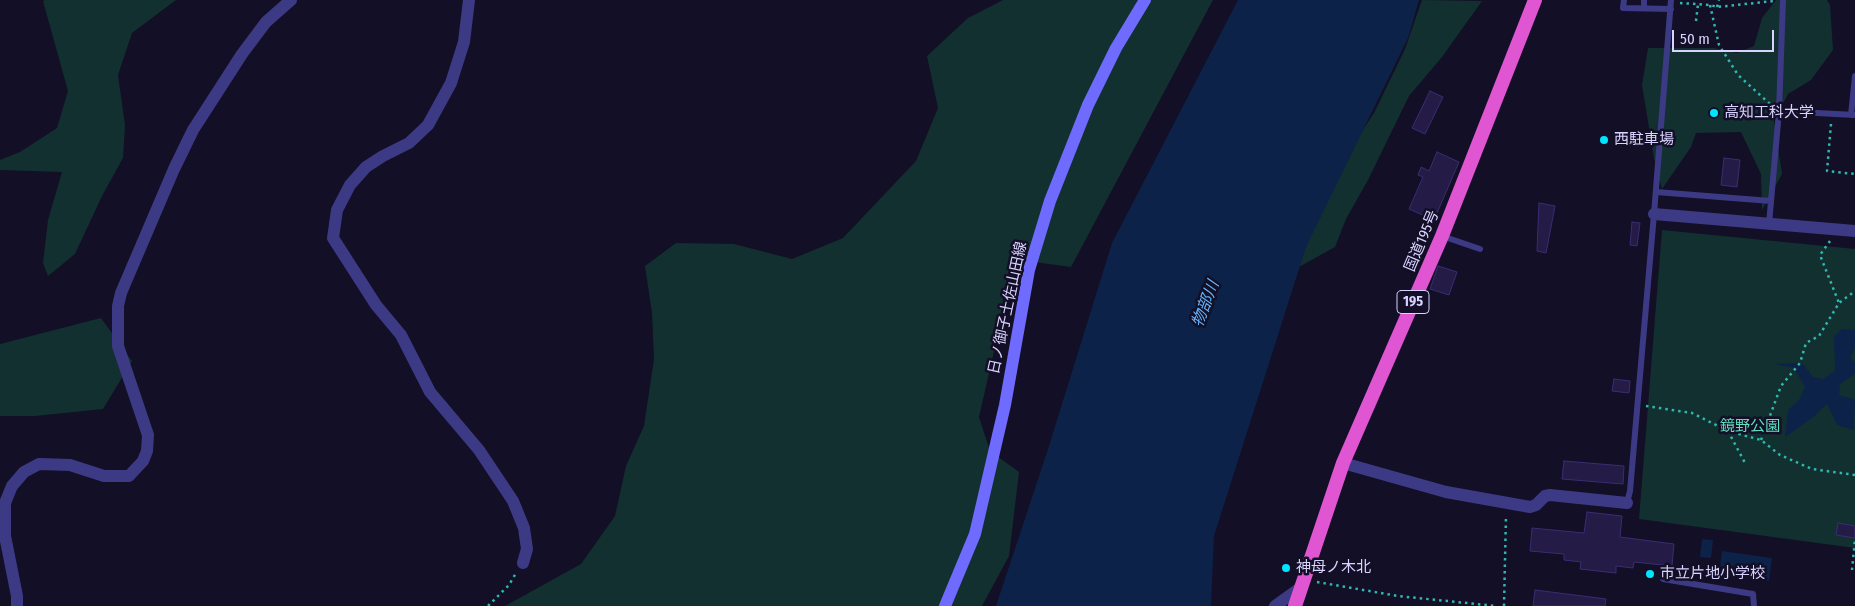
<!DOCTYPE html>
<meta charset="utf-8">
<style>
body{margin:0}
#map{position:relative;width:1855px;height:606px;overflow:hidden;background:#130f26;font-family:"Fira Sans Condensed",sans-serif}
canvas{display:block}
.scale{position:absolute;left:1672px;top:30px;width:102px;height:22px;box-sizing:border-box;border:2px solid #d9d4ff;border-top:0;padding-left:6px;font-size:15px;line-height:18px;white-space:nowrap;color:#d9d4ff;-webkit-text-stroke:4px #130f26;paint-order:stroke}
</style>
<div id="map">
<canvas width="1855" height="606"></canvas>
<div class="scale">50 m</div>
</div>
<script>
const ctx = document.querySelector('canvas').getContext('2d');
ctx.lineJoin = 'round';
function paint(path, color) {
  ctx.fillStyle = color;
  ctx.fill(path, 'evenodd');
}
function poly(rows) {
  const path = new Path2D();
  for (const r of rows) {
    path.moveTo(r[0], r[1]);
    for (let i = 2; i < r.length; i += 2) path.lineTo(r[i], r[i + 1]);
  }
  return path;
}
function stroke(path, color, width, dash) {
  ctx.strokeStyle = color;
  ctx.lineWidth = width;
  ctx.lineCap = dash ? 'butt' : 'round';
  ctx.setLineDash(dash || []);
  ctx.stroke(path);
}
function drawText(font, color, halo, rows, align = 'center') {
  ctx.font = font + ' "Fira Sans Condensed","Noto Sans JP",sans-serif';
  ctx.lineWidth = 5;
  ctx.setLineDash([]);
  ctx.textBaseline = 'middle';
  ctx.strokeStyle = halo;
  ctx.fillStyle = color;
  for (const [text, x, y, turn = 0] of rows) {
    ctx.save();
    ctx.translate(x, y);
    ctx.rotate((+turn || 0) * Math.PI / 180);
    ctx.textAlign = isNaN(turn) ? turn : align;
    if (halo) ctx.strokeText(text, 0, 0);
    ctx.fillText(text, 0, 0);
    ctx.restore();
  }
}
paint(poly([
 [45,0,176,0,132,33,118,75,125,125,123,158,102,196,75,254,48,276,43,263,48,220,62,172,0,170,0,160,20,152,57,128,68,91,43,1],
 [1003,0,1213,0,1071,267,1034,262,1004,294,998,334,979,417,990,451,1019,472,1009,556,982,606,505,606,581,564,615,516,626,466,644,426,654,359,652,313,645,266,676,243,734,244,792,259,843,238,916,161,938,108,927,56,968,18],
 [1422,0,1482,1,1442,57,1409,96,1368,180,1346,219,1335,247,1297,268,1304,230,1341,163,1374,113,1405,49],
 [1776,0,1827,0,1830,5,1833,50,1811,80,1788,94,1774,121,1782,174,1762,210,1761,174,1741,132,1696,133,1691,147,1662,189,1654,158,1642,85,1648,48,1714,48,1737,53,1754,46,1762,18],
 [1662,230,1855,249,1855,548,1639,519],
 [101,318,132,361,103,409,35,416,0,416,0,344]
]), '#12302f');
paint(poly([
 [1238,0,1419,0,1408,38,1306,247,1214,536,1211,606,996,606,1048,449,1112,243],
 [1842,329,1855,330,1855,348,1850,357,1855,363,1855,374,1840,384,1839,395,1855,400,1854,430,1837,425,1827,404,1812,418,1785,437,1788,410,1799,400,1805,387,1794,368,1774,364,1802,363,1813,377,1823,379,1835,371,1834,336],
 [1702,539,1713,540,1711,558,1700,557],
 [1722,551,1772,558,1769,581,1719,574]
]), '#0c2248');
const building = poly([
 [1430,91,1443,97,1425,134,1412,128,1430,91],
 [1437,152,1459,162,1434,220,1409,209,1423,177,1418,175,1421,167,1429,171,1437,152],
 [1724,158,1740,160,1737,187,1721,185,1724,158],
 [1539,203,1555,206,1546,253,1537,251,1539,203],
 [1632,222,1640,223,1637,246,1630,245,1632,222],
 [1438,266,1457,272,1449,295,1430,289,1438,266],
 [1614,379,1630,381,1629,393,1612,391,1614,379],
 [1564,461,1624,466,1623,484,1562,479,1564,461],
 [1587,512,1622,516,1620,537,1674,544,1672,566,1634,562,1633,568,1616,566,1616,573,1580,569,1581,562,1564,560,1564,554,1530,551,1532,528,1584,533,1587,512],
 [1838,523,1855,526,1855,538,1836,535,1838,523],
 [1535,590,1606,599,1605,606,1533,606,1535,590]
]);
paint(building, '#241b47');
stroke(building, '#3b2d73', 1);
stroke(poly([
 [1680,3,1710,5,1717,7,1774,1],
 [1710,5,1719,45,1738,75,1770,104],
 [1717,7,1719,0],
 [1696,21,1698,4],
 [1831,124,1827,171,1855,174],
 [1830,241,1820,255,1839,303],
 [1646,406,1692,413,1728,431,1761,440,1780,455,1812,469,1855,475],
 [1728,431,1745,463],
 [1761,440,1781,386,1800,363,1806,343,1819,336,1839,303,1855,291],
 [1852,570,1855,539],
 [1317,582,1398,596,1496,606],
 [488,606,509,585,516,573],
 [1504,606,1506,515]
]), '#2fb8b0', 2.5, [2.5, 4]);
stroke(poly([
 [1624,0,1623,8,1671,9],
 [1644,8,1644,0],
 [1779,111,1855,115],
 [1851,115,1855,76],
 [1656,192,1771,201],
 [1769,224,1779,111,1783,0],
 [1442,236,1480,249],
 [1627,503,1630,491,1654,214,1671,0],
 [1663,579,1753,594,1754,606]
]), '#3d3a85', 6);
stroke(poly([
 [469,0,464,42,451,83,428,125,409,143,383,156,366,167,350,185,337,210,333,238,376,305,401,335,430,392,479,450,513,501,524,528,527,549,523,563],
 [1654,214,1855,231],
 [1343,463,1446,492,1530,507,1536,505,1545,496,1550,495,1627,503],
 [17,606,17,596,5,536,5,503,12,486,24,472,39,464,70,465,104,476,129,476,143,461,147,451,148,435,118,346,118,306,121,293,174,169,193,130,242,54,266,22,291,0],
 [1275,606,1300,588]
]), '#3d3a85', 12);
stroke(poly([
 [945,606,975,534,1005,405,1029,270,1050,201,1088,105,1116,48,1145,0]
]), '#6f6bff', 12);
stroke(poly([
 [1295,606,1343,463,1442,236,1535,0]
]), '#e055d1', 14);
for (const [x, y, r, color] of [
 [1714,113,5,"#00e5ff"],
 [1604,140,5,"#00e5ff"],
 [1286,568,5,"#00e5ff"],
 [1650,574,5,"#00e5ff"]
]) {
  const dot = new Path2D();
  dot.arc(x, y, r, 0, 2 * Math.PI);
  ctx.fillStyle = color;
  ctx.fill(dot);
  stroke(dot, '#130f26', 2);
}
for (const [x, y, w] of [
 [1413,302,32]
]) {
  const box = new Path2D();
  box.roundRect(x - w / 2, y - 11.5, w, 23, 4);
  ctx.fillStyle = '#130f26';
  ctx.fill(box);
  stroke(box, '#d9d4ff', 1);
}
drawText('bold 14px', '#d9d4ff', null, [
 ["195",1413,302]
]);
drawText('15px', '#d9d4ff', '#130f26', [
 ["高知工科大学",1724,113],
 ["西駐車場",1614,140],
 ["神母ノ木北",1296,568],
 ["市立片地小学校",1660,574]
], 'left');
drawText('15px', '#d9d4ff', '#130f26', [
 ["国道195号",1422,241,-67],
 ["日ノ御子土佐山田線",1008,308,-78]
]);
drawText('15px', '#5fe0c0', '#130f26', [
 ["鏡野公園",1750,427]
]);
drawText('italic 16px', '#62b6ff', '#130f26', [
 ["物部川",1206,304,-69]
]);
</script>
